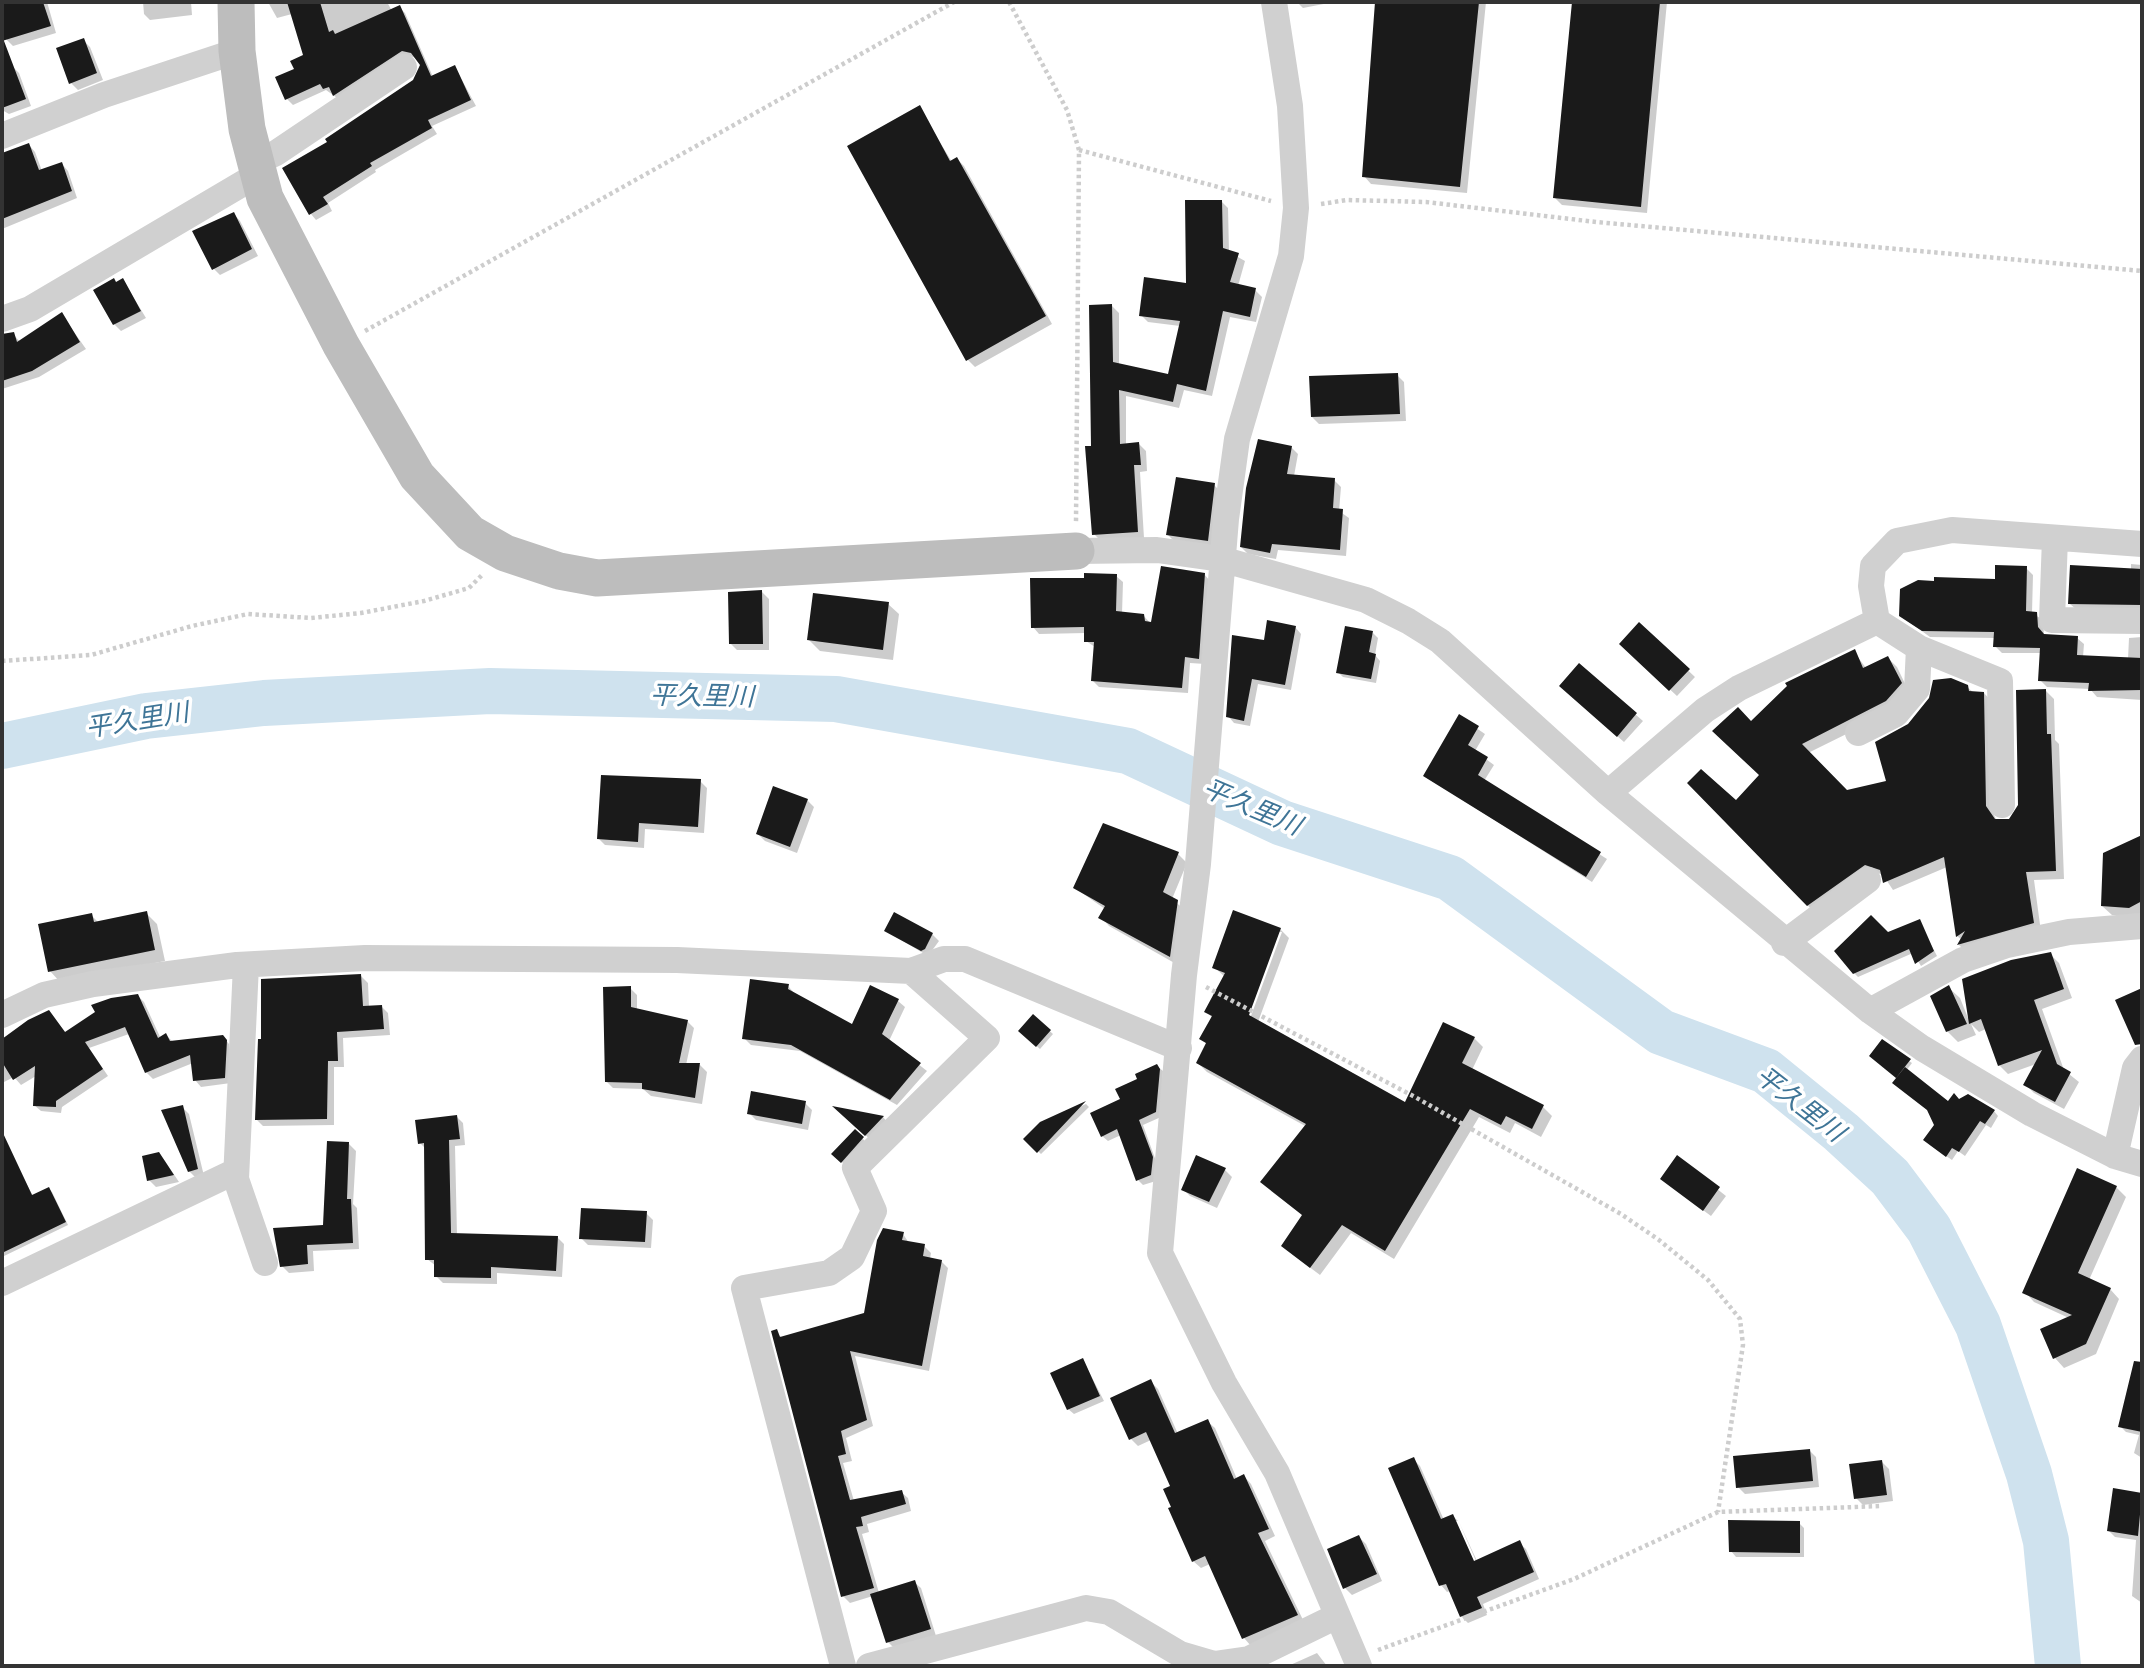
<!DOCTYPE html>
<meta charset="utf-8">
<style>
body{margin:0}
#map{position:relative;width:2144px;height:1668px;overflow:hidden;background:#fff;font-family:Ubuntu,sans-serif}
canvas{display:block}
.frame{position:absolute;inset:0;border:4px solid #333;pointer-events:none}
</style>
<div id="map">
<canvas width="2144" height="1668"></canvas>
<div class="frame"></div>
</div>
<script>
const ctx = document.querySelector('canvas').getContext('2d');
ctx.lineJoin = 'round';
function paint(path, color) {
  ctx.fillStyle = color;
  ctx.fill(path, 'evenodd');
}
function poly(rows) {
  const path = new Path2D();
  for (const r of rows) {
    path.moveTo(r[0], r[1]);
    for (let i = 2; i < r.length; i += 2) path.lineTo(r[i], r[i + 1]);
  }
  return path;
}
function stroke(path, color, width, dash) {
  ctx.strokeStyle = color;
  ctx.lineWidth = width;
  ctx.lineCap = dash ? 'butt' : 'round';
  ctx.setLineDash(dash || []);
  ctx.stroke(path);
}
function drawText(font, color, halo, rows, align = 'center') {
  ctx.font = font + ' Ubuntu,"Noto Sans JP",sans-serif';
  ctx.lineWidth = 7;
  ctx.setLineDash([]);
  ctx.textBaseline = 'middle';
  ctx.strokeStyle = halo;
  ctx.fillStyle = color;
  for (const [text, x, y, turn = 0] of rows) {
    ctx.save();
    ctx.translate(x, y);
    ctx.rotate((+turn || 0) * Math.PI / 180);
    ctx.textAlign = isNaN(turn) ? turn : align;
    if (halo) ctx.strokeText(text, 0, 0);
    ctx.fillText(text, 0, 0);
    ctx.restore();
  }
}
paint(poly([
 [8,2,47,2,56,33,13,46,6,39,2,24,2,4],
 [143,2,191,2,192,15,150,20,144,14],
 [268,2,387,2,392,11,399,7,405,13,433,77,455,67,476,106,432,126,437,134,375,170,376,172,328,203,332,211,316,220,311,214,330,143,414,81,422,65,417,58,409,56,340,100,326,90,293,105,287,99,296,70,305,56,292,14,277,18],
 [1297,2,1334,2,1303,8],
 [1379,2,1486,2,1467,193,1371,184,1364,176],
 [1574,2,1667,2,1647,213,1562,205,1555,198],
 [83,40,90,47,103,80,78,90,71,83],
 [12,66,19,73,31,106,9,114,2,110,2,70],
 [919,108,952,162,957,159,964,166,1052,324,975,367,968,360],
 [29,145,35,152,42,171,62,164,68,171,77,198,2,229,2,157],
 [1221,201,1228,208,1229,252,1245,261,1238,286,1255,290,1262,297,1256,322,1230,317,1212,396,1184,390,1179,408,1126,396,1126,445,1139,444,1146,451,1147,471,1140,472,1144,538,1101,541,1094,534,1093,448,1112,306,1119,313,1119,365,1169,376,1180,326,1148,322,1141,315,1188,285],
 [234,214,240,221,258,256,220,275,214,269],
 [123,280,146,318,121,331,114,324,117,284],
 [62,315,86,349,39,377,2,389,2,339,14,335,20,342],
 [1397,375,1404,382,1406,421,1319,424,1312,417],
 [1291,447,1298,454,1294,476,1334,480,1341,487,1339,511,1349,518,1346,556,1278,550,1276,559,1248,554,1241,547],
 [1214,485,1221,492,1214,547,1175,542,1168,535],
 [2131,564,2142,565,2142,611,2077,610,2070,604,2131,570],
 [2026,568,2033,575,2032,613,2043,620,2044,635,2077,638,2084,644,2083,657,2128,659,2129,638,2142,637,2142,700,2097,697,2090,689,2047,687,2040,680,2042,653,2002,653,1995,646,1995,638,1930,637,1901,616],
 [1204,574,1210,581,1205,664,1190,663,1188,693,1099,687,1093,681,1095,647,1086,641,1086,633,1039,634,1033,627,1085,579,1116,576,1123,582,1122,614,1143,615,1152,625],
 [762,592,769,599,769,650,737,650,730,643],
 [888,604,899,614,893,660,820,651,809,640],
 [1639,624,1695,677,1677,696,1621,644],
 [1295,627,1301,634,1291,690,1258,684,1250,726,1234,723,1228,716,1265,642],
 [1373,633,1378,638,1375,655,1380,661,1376,683,1343,677,1338,672],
 [1854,652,1866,668,1888,658,1897,667,1909,692,1895,710,1808,753,1847,792,1888,782,1909,726,1967,687,1974,693,1984,693,1992,702,1994,815,1997,821,2003,823,2017,814,2045,690,2054,699,2055,740,2059,744,2064,879,2034,880,2041,932,1967,953,1959,945,1962,940,1957,936,1947,867,1893,890,1883,875,1875,872,1816,914,1689,783,1736,802,1761,775,1751,723],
 [1579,665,1643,721,1624,742,1568,693],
 [1460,717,1485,734,1475,751,1494,765,1484,781,1607,859,1592,882,1425,776],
 [700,781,707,788,704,833,645,829,644,848,605,845,598,838],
 [807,800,814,807,797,853,765,841,758,834],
 [2140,838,2142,839,2142,915,2112,915,2102,906],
 [1178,854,1187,863,1172,899,1186,911,1178,965,1109,926,1101,917,1105,909,1075,888],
 [146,913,157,924,165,961,60,982,50,971,91,915,99,923],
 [1919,921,1937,956,1921,966,1913,953,1858,977,1854,973,1888,934],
 [1280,929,1289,938,1258,1022,1406,1104,1474,1038,1483,1047,1472,1070,1543,1107,1552,1116,1541,1137,1515,1123,1510,1133,1479,1117,1394,1259,1351,1233,1320,1275,1292,1254,1304,1216,1271,1191,1307,1127,1207,1072,1198,1063,1207,1044,1201,1039,1213,1018,1206,1012,1225,977,1214,967],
 [1278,932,1282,932,1248,1024,1244,1022],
 [886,931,932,934,939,941,928,956],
 [2050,954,2059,963,2072,998,2042,1009,2064,1070,2079,1082,2064,1109,2034,1093,2025,1084,2036,1064,2008,1074,1999,1065,1986,1029,1979,1032,1971,1024,1976,1035,1958,1042,1947,1031,1949,988,1960,998,1968,1018],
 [361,976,368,983,369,1007,381,1006,388,1013,390,1035,343,1038,344,1067,334,1067,334,1125,263,1126,256,1119],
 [788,986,795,994,853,1026,898,1001,905,1007,889,1041,927,1071,897,1105,800,1051,751,1045,744,1038],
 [630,988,637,995,637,1010,687,1021,694,1028,686,1065,700,1065,707,1072,702,1104,651,1096,643,1089,613,1088,606,1081],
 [138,996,144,1002,161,1039,166,1035,173,1042,223,1037,229,1044,231,1083,201,1087,195,1080,193,1063,153,1079,146,1072,129,1034,89,1048,108,1076,62,1107,61,1113,41,1111,34,1105,36,1076,21,1085,14,1077,2,1083,2,1039,49,1012,66,1033],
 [1033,1016,1053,1034,1040,1049,1020,1031],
 [1874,1059,1909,1061,1912,1063,1906,1071,1949,1105,1960,1101,1994,1111,1998,1116,1991,1128,1986,1125,1965,1156,1958,1151,1952,1160,1930,1145,1936,1125,1929,1111,1898,1078],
 [1157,1066,1163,1071,1161,1117,1143,1125,1157,1164,1156,1181,1143,1185,1138,1180,1121,1135,1108,1141,1102,1136,1122,1100],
 [805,1103,812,1110,808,1130,756,1120,749,1113],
 [1086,1104,1089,1107,1041,1154,1026,1139,1041,1124],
 [182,1107,189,1114,204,1176,196,1178,189,1171],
 [837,1109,883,1117,889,1124,873,1142],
 [457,1117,463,1123,465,1145,455,1146,457,1235,557,1237,564,1244,562,1277,497,1273,497,1284,443,1283,436,1276,436,1266,427,1259,426,1149,420,1143],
 [855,1131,869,1145,848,1168,834,1154],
 [349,1144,356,1151,353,1204,357,1208,359,1249,313,1251,314,1271,289,1273,282,1266,324,1226],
 [158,1154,165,1161,179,1182,156,1187,149,1180],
 [1197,1157,1225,1170,1232,1177,1217,1208,1190,1196,1183,1189],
 [1678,1158,1726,1196,1711,1216,1669,1185],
 [14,1160,33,1196,49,1189,52,1192,68,1225,2,1257,2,1166],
 [2116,1187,2126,1197,2089,1280,2110,1289,2119,1299,2096,1354,2064,1368,2055,1358,2069,1318,2034,1302,2025,1292],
 [646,1213,653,1220,651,1248,588,1245,581,1238],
 [903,1234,909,1243,924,1246,931,1253,930,1259,941,1261,948,1268,929,1371,855,1356,873,1426,846,1438,852,1461,843,1463,854,1501,901,1492,908,1498,911,1511,867,1524,869,1532,862,1534,879,1593,914,1582,921,1588,936,1636,895,1649,888,1642,873,1596,850,1603,843,1596,774,1332,783,1338,865,1314],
 [1083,1360,1104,1401,1074,1414,1068,1409],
 [1150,1381,1158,1389,1178,1434,1207,1421,1215,1428,1237,1479,1244,1476,1251,1484,1275,1536,1265,1541,1304,1622,1251,1646,1244,1638,1210,1564,1201,1568,1193,1561,1173,1508,1172,1487,1151,1440,1138,1446,1131,1439],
 [2130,1387,2142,1390,2142,1458,2134,1453,2139,1435,2126,1432,2120,1426],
 [1809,1450,1816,1457,1819,1487,1745,1494,1738,1487],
 [1413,1459,1420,1466,1444,1520,1453,1516,1458,1521,1455,1521,1476,1569,1479,1568,1459,1522,1477,1561,1519,1543,1526,1549,1539,1579,1483,1604,1487,1615,1468,1623,1461,1616,1450,1591,1447,1592,1441,1585],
 [1882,1462,1889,1469,1893,1501,1863,1505,1856,1498],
 [2114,1490,2142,1494,2142,1603,2132,1596,2136,1540,2115,1537,2108,1530],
 [1799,1523,1804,1528,1804,1557,1736,1557,1731,1551],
 [1359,1537,1366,1544,1382,1581,1352,1595,1345,1588],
 [1317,1653,1327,1666,1288,1666]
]), '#0003');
stroke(poly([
 [2,746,146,716,264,703,490,691,836,699,1128,751,1282,823,1450,878,1661,1032,1766,1071,1841,1132,1890,1177,1929,1229,1978,1325,2029,1474,2046,1541,2058,1666]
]), '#cfe2ee', 46);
paint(poly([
 [2,2,43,2,51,26,2,41],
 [287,2,320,2,329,32,333,30,335,34,400,5,431,76,455,65,471,100,428,120,432,128,370,163,372,166,323,197,328,204,309,215,282,168,327,142,325,139,413,80,420,65,411,53,402,51,333,96,329,87,323,89,320,84,285,100,275,77,294,69,290,61,303,55],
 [1375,2,1479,2,1460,187,1362,177],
 [1572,2,1660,2,1641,207,1553,198],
 [84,38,97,73,69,84,56,48],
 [4,41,26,99,2,108,2,42],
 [920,105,950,161,957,157,1046,316,966,361,847,146],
 [29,143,39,170,62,162,72,191,2,219,2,153],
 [1185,200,1222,200,1223,248,1239,253,1230,282,1256,288,1250,317,1223,311,1206,391,1177,384,1173,402,1119,390,1120,444,1139,442,1141,465,1134,465,1138,532,1092,535,1085,446,1091,446,1089,305,1112,304,1113,362,1168,374,1180,321,1139,316,1144,277,1186,283],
 [234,212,252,249,212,270,192,231],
 [114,278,116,282,123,278,141,311,113,325,93,290],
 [62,312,80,342,32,371,2,381,2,334,14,332,17,342],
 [1398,373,1400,414,1311,417,1309,376],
 [1258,439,1292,446,1287,474,1335,478,1333,508,1343,509,1340,550,1272,544,1270,553,1240,547,1246,488],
 [1176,477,1215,483,1208,541,1166,535],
 [1995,565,2027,566,2026,611,2037,612,2038,627,2044,634,2078,636,2077,655,2142,658,2142,690,2088,691,2089,683,2038,681,2040,648,1993,647,1994,632,1922,631,1899,616,1900,589,1918,580,1934,581,1934,577,1995,579],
 [2070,565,2142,569,2142,605,2068,604],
 [1161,566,1205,573,1199,659,1185,657,1182,688,1091,681,1094,642,1084,642,1084,627,1031,628,1030,578,1084,578,1084,573,1117,574,1116,611,1144,614,1145,621,1151,622],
 [762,590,763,644,729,644,728,592],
 [813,593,889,602,883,650,807,640],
 [1267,620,1296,626,1285,685,1252,679,1244,721,1226,717,1232,635,1264,640],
 [1639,622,1690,669,1669,691,1619,644],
 [1345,626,1373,631,1369,652,1376,654,1371,679,1336,673],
 [1855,649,1863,668,1888,656,1902,683,1886,701,1802,744,1847,790,1886,781,1875,742,1908,724,1929,698,1933,680,1951,678,1968,685,1969,691,1984,692,1986,806,1995,819,2009,819,2018,805,2016,690,2046,689,2047,734,2051,734,2056,871,2026,872,2034,923,1957,945,1965,931,1956,937,1944,857,1883,883,1880,870,1865,865,1807,906,1687,783,1701,769,1736,800,1759,775,1712,731,1738,707,1751,721,1787,686,1785,683],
 [1579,663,1637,713,1617,737,1559,686],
 [1459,714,1479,726,1468,745,1488,757,1478,775,1601,852,1586,877,1423,776],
 [601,775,701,779,698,827,639,823,638,842,597,839],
 [773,786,808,799,790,847,756,834],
 [1103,823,1179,852,1163,892,1178,900,1170,957,1098,918,1105,906,1073,888],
 [2142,835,2142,901,2129,908,2101,906,2103,853],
 [1233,910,1281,928,1249,1015,1405,1102,1443,1022,1475,1037,1462,1063,1544,1105,1532,1129,1506,1116,1501,1125,1470,1109,1385,1251,1342,1225,1310,1268,1281,1246,1302,1215,1260,1182,1306,1124,1196,1063,1206,1043,1199,1039,1212,1016,1204,1012,1225,973,1212,968],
 [147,911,155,950,48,972,38,924,92,913,94,922],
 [894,912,933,933,925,949,921,951,884,931],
 [1871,915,1888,932,1920,919,1934,951,1915,964,1909,949,1853,974,1834,951],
 [2051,952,2064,989,2034,1000,2057,1064,2071,1072,2055,1102,2023,1085,2042,1050,1998,1066,1981,1019,1969,1024,1962,979,2011,960],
 [361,974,363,1006,382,1005,384,1029,337,1032,338,1061,328,1061,327,1119,255,1120,258,1039,261,1039,261,979],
 [750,979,789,984,788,989,852,1024,870,985,899,999,882,1034,921,1063,890,1100,791,1045,742,1039],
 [1949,985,1967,1024,1946,1032,1930,996],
 [631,986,631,1007,688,1020,679,1063,700,1063,695,1098,642,1089,642,1083,605,1082,603,987],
 [2142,988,2142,1044,2135,1045,2115,1000],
 [138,994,158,1038,166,1033,170,1041,223,1035,227,1040,225,1078,193,1081,190,1055,145,1073,125,1027,85,1042,103,1069,56,1101,56,1107,33,1106,35,1066,13,1080,2,1062,2,1039,28,1020,49,1010,65,1032,95,1012,91,1005,111,998],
 [1033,1014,1051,1030,1036,1047,1018,1031],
 [1882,1039,1911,1059,1896,1078,1869,1056],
 [1157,1064,1160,1069,1156,1112,1139,1120,1153,1157,1151,1175,1136,1181,1117,1129,1101,1137,1090,1113,1120,1099,1115,1089,1137,1079,1135,1074],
 [1905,1067,1948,1101,1954,1093,1959,1099,1968,1094,1995,1110,1985,1124,1980,1121,1959,1152,1952,1148,1946,1157,1923,1140,1934,1125,1927,1110,1892,1083],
 [751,1091,806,1101,802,1124,747,1114],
 [1086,1101,1037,1153,1023,1139,1040,1122],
 [183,1105,198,1169,188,1172,161,1110],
 [832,1106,884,1116,865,1136],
 [457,1115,460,1139,449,1140,451,1233,558,1236,556,1271,491,1267,491,1278,434,1277,434,1260,425,1260,424,1143,418,1144,415,1120],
 [855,1129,864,1137,841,1163,831,1154],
 [2,1131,32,1195,49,1187,66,1222,2,1253],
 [327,1141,349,1142,347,1199,351,1199,353,1243,307,1245,308,1264,280,1267,273,1228,323,1225],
 [159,1152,174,1175,147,1181,142,1156],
 [1196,1155,1226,1168,1209,1202,1181,1190],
 [1677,1155,1720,1187,1703,1211,1660,1179],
 [2077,1168,2117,1186,2078,1273,2111,1288,2086,1344,2053,1359,2040,1329,2072,1315,2022,1293],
 [581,1208,647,1211,645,1242,579,1239],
 [883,1228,904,1232,902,1240,925,1244,923,1256,942,1260,922,1366,850,1351,867,1420,841,1431,846,1454,838,1456,850,1500,902,1490,906,1504,861,1517,863,1526,856,1527,874,1588,841,1597,771,1331,777,1329,780,1337,864,1313,877,1240],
 [1083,1358,1100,1396,1067,1410,1050,1373],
 [2134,1361,2142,1362,2142,1432,2118,1427],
 [1151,1379,1175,1433,1208,1419,1234,1479,1244,1474,1269,1529,1258,1533,1298,1615,1242,1639,1205,1556,1192,1562,1168,1508,1171,1507,1163,1489,1170,1486,1146,1432,1129,1440,1110,1398],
 [1810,1449,1813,1481,1736,1488,1733,1456],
 [1414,1457,1441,1519,1453,1514,1474,1561,1520,1540,1534,1572,1477,1597,1482,1608,1460,1617,1446,1584,1439,1586,1388,1468],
 [1882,1460,1887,1495,1854,1499,1849,1464],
 [2113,1488,2142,1493,2138,1536,2107,1531],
 [1728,1520,1800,1521,1800,1553,1729,1552],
 [1359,1535,1377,1574,1343,1589,1327,1549],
 [915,1580,931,1629,886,1643,870,1594]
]), '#1a1a1a');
stroke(poly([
 [1009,2,1067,110,1079,150,1076,522],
 [1079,150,1271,201],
 [1321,204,1347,200,1426,202,1596,222,2142,271],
 [365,331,954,2],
 [2,661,91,655,192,626,248,614,311,618,361,613,424,601,469,588,483,574],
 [1206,987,1415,1097,1621,1214,1659,1240,1708,1280,1740,1319,1743,1345,1718,1512],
 [1378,1650,1574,1579,1718,1512,1882,1506]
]), '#cdcdcd', 4.5, [3.5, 3.5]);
stroke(poly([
 [1274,2,1290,106,1296,208,1291,256,1237,439,1226,519,1198,864,1184,975,1160,1253,1224,1383,1277,1473,1359,1666],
 [2,136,104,95,237,51],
 [255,163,276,153,404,67],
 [2,319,30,309,257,175],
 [2055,538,2052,620,2142,621],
 [1076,551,1157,550,1221,559,1366,600,1408,621,1440,641,1608,793,1870,1011,1922,1048,2032,1114,2115,1156,2142,1164],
 [1877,621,1919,648,2000,681,2002,805],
 [1858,733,1896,714,1917,689,1919,648],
 [1608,793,1705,710,1739,688,1877,621,1871,586,1873,566,1897,541,1952,530,2142,544],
 [1784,943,1868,880],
 [246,965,236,1179,265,1263],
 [1870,1011,1963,960,2007,945,2069,932,2142,926],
 [2,1015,44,995,93,984,237,965,365,958,677,960,911,971,944,959,965,959,1179,1048],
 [2115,1156,2135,1068,2142,1059],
 [2,1283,236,1171],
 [843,1666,744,1288,829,1273,852,1257,874,1211,855,1168,987,1038,911,971],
 [869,1666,1086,1608,1109,1612,1180,1654,1214,1664,1249,1659,1337,1616]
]), '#d0d0d0', 26);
stroke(poly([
 [236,2,237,51,247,129,265,198,341,345,417,476,470,533,505,553,559,571,597,578,1076,551]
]), '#bdbdbd', 37);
drawText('italic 26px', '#3f7597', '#fff', [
 ["平久里川",702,696,1],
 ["平久里川",137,720,-9],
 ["平久里川",1252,807,23],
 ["平久里川",1800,1104,38]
]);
</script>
